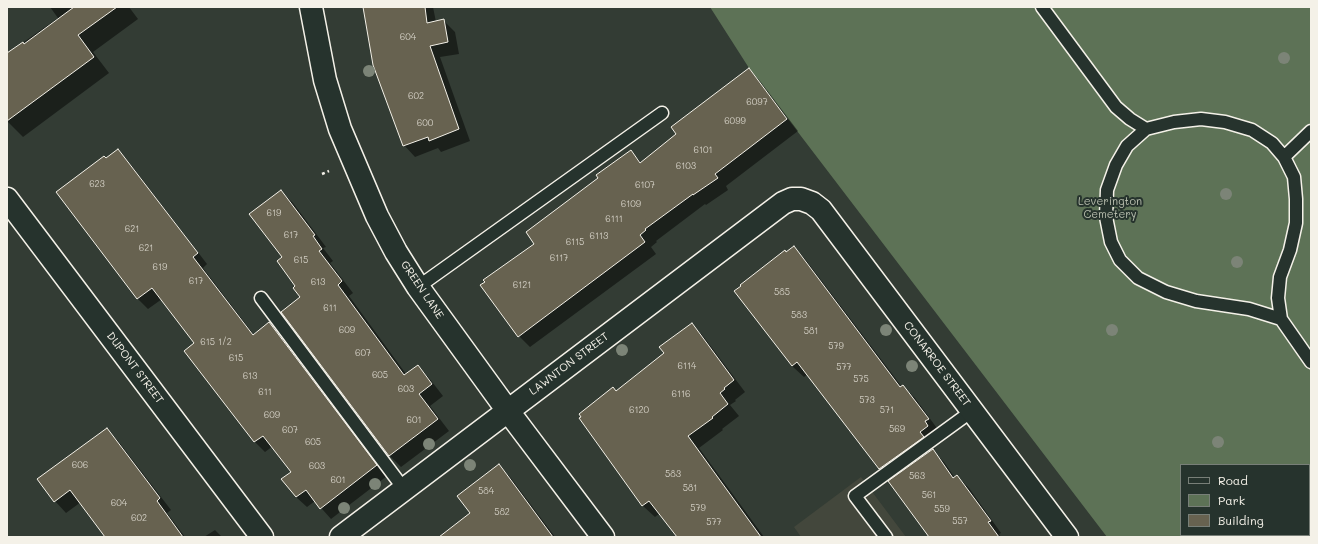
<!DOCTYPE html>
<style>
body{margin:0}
#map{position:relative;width:1318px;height:544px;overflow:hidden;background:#333c34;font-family:Mali,sans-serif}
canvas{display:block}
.frame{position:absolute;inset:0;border:8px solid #f4f1e8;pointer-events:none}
.legend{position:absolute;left:1180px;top:464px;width:130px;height:72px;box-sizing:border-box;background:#26332d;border:1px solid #787f78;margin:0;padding:5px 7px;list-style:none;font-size:12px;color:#f4f1e8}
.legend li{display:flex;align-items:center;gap:8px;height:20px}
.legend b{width:20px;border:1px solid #787f78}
</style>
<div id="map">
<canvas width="1318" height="544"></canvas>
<div class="frame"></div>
<ul class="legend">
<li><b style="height:5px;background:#26332d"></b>Road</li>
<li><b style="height:11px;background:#5d7256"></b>Park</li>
<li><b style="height:11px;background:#676250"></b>Building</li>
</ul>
</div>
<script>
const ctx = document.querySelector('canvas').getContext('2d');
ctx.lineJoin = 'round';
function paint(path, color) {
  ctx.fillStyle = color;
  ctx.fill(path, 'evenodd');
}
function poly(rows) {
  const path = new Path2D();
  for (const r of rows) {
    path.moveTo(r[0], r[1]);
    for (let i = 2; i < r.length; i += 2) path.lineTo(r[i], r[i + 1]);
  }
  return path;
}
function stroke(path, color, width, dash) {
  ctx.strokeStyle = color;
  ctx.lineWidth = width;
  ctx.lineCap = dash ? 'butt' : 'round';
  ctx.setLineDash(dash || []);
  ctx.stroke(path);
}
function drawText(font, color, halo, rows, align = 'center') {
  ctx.font = font + ' Mali,sans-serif';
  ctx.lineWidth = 4;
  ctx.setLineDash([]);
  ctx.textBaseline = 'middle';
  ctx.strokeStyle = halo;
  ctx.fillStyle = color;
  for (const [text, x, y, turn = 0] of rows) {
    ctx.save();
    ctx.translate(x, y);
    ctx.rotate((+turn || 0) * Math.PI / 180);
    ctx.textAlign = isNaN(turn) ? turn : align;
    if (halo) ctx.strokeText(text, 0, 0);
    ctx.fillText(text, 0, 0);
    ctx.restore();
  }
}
paint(poly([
 [861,477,906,537,801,537,794,527]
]), '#43473c');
paint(poly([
 [710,7,1311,7,1311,537,1107,537,749,68],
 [1181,465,1309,465,1309,535,1181,535]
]), '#5d7256');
paint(poly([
 [50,7,129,7,138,19,93,52,109,73,23,137,7,121,7,59,14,49,58,18],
 [364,7,433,7,436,22,443,20,455,32,459,54,440,57,470,141,441,152,438,148,415,157,404,145],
 [749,69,760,81,798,131,726,186,728,190,706,205,705,204,656,241,657,242,651,247,656,254,530,347,519,336,536,244,599,178,630,151,642,163,678,134],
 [118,150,128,161,207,264,203,268,254,335,269,323,280,333,387,476,331,519,315,501,307,507,296,497,292,472,273,446,265,452,255,442,186,351,196,344,162,299,148,309,138,299,57,193],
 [281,191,293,203,326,247,323,248,333,261,330,263,353,293,349,296,406,374,418,366,429,378,443,396,430,406,449,431,401,467,390,456,282,312,302,297,284,258],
 [794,247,805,259,902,387,903,386,915,398,939,431,931,444,935,449,932,450,944,462,955,478,957,476,969,488,1001,533,999,534,1001,537,931,537,892,480,880,468,808,374,804,377,792,366,735,291],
 [692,324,703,336,745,392,735,400,736,401,730,405,739,416,722,429,723,430,699,448,764,537,677,537,660,513,655,517,643,506,601,448,602,448,617,392,666,354],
 [107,429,118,441,171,510,167,513,185,537,107,537,81,502,66,513,55,501],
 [499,466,510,477,555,537,440,537,471,513],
 [215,530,222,537,204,537]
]), '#0007');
const building = poly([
 [74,7,117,7,78,35,94,57,7,121,7,53,23,42,24,44,74,7],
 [363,7,425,7,427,23,444,19,448,42,430,46,459,129,429,141,428,137,403,146,373,65,363,7],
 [749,68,787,119,715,174,718,178,693,195,693,194,645,229,646,230,640,235,645,242,518,337,480,285,485,282,483,280,534,244,526,232,598,178,596,175,631,150,640,163,676,134,671,127,749,68],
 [118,149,198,253,193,257,253,335,269,322,377,465,320,509,306,490,296,497,281,479,291,472,263,436,254,442,184,351,194,343,152,288,137,299,56,192,104,156,106,158,118,149],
 [281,190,315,235,313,236,322,249,319,251,342,281,338,285,404,375,418,365,432,384,419,394,438,419,389,456,281,312,300,297,293,288,295,286,277,261,282,257,249,214,281,190],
 [794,246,900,387,903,385,929,419,925,421,928,426,920,432,924,437,879,469,797,362,792,366,734,291,741,286,740,285,785,250,786,252,794,246],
 [692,323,734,380,724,388,725,389,720,393,728,404,712,417,713,418,688,436,761,537,677,537,649,501,642,506,579,418,581,417,579,414,613,387,616,391,664,353,659,347,692,323],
 [107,428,160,498,157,501,183,537,105,537,70,490,54,502,37,479,107,428],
 [933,449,953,478,957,475,991,521,988,522,999,537,929,537,888,481,933,449],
 [499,464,553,537,439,537,470,513,457,496,499,464]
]);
paint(building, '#676250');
stroke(building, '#f4f1e8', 1);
const service = poly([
 [1042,7,1116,107,1130,119,1146,129],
 [1201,119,1225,122,1252,130,1272,143,1284,157,1294,177,1296,199,1296,223,1290,250,1280,277,1278,298,1281,319,1249,309,1196,301,1166,292,1138,278,1120,260,1111,242,1106,217,1107,190,1116,165,1127,146,1146,129,1174,122,1201,119],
 [1284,157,1311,131],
 [418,287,662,113],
 [261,298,404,489],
 [1281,319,1311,362],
 [886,537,855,496,972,411]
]);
const minor = poly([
 [311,7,325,80,340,129,377,216,396,252,418,287,508,411,603,537],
 [7,199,262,537],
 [341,537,783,203,792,199,801,199,812,203,821,210,1067,537]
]);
stroke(service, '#f4f1e8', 15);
stroke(minor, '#f4f1e8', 25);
stroke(poly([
 [322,174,329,171]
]), '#f4f1e8', 2.5, [3, 3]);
stroke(service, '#26332d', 12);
stroke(minor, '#26332d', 22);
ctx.fillStyle = '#7c8477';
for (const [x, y] of [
 [1284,58],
 [369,71],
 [1226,194],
 [1237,262],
 [886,330],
 [1112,330],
 [622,350],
 [912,366],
 [1218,442],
 [429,444],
 [470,465],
 [375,484],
 [344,508]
]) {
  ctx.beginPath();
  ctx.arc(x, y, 6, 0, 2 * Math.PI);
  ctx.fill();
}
drawText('9px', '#d1cdc2', null, [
 ["604",408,37],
 ["602",416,96],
 ["6097",757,102],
 ["6099",735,121],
 ["600",425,123],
 ["6101",703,150],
 ["6103",686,166],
 ["623",97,184],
 ["6107",645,185],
 ["6109",631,204],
 ["619",274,213],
 ["6111",614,219],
 ["621",132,229],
 ["617",291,235],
 ["6113",599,236],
 ["6115",575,242],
 ["621",146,248],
 ["6117",559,258],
 ["615",301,260],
 ["619",160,267],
 ["617",196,281],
 ["613",318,282],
 ["6121",522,285],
 ["585",782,292],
 ["611",330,308],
 ["583",799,315],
 ["609",347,330],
 ["581",811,331],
 ["615 1/2",216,342],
 ["579",836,346],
 ["607",363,353],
 ["615",236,358],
 ["6114",687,366],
 ["577",844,367],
 ["605",380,375],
 ["613",250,376],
 ["575",861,379],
 ["603",406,389],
 ["611",265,392],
 ["6116",681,394],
 ["573",867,400],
 ["6120",639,410],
 ["571",887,410],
 ["609",272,415],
 ["601",414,420],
 ["569",897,429],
 ["607",290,430],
 ["605",313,442],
 ["606",80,465],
 ["603",317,466],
 ["583",673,474],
 ["563",917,476],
 ["601",338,480],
 ["581",690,488],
 ["584",486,491],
 ["561",929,495],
 ["604",119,503],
 ["579",698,508],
 ["559",942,509],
 ["582",502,512],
 ["602",139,518],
 ["557",960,521],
 ["577",714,522]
]);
drawText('11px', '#b8beae', '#26332d', [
 ["Leverington",1110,202],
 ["Cemetery",1110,215]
]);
drawText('11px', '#f4f1e8', '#26332d', [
 ["GREEN LANE",422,290,56],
 ["LAWNTON STREET",569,364,-37],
 ["CONARROE STREET",937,364,53],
 ["DUPONT STREET",135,368,53]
]);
</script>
